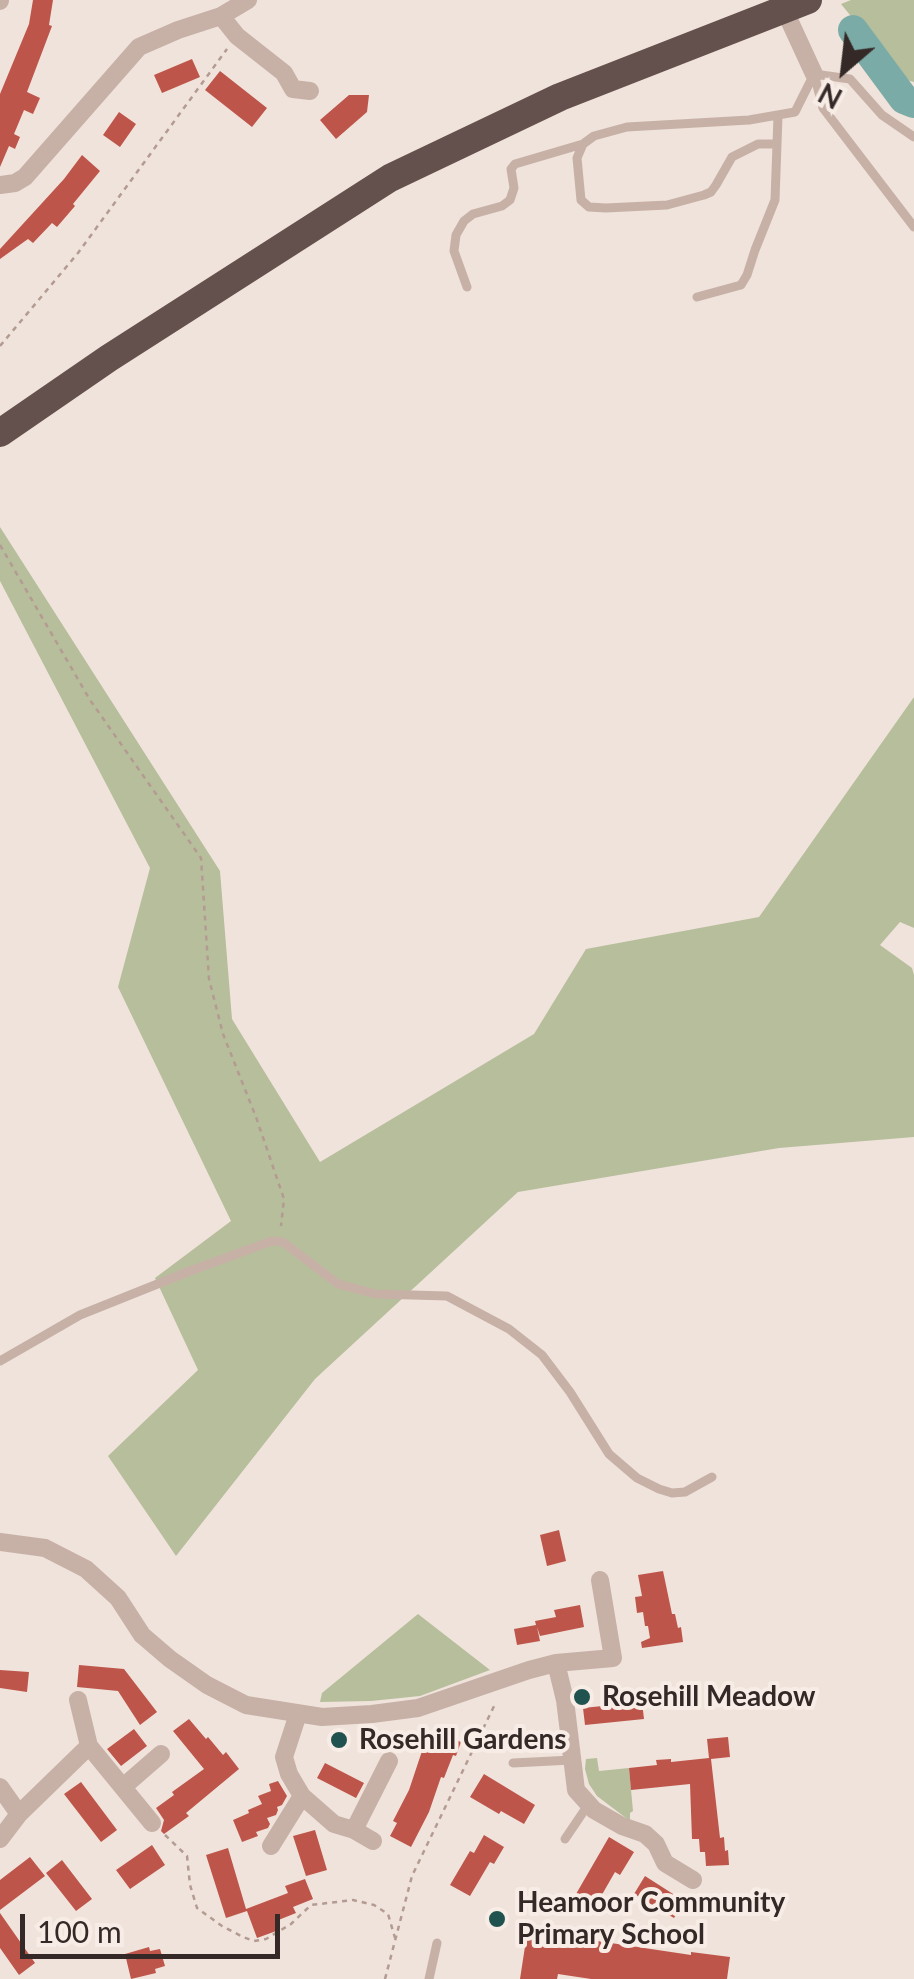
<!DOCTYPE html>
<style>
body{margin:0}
#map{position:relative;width:914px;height:1979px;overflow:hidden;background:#f0e3db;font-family:Lato,sans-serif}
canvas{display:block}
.north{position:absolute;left:794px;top:20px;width:100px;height:100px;-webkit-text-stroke:8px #f8ede6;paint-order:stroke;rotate:208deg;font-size:28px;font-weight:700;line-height:40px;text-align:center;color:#342927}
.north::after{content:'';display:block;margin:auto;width:35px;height:45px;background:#342927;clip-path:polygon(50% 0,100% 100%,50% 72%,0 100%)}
.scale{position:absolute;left:20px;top:1914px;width:260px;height:45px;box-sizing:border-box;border:5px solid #342927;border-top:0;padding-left:12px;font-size:30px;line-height:35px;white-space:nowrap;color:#342927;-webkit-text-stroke:8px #f8ede6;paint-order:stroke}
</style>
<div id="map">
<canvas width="914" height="1979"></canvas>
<div class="north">N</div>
<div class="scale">100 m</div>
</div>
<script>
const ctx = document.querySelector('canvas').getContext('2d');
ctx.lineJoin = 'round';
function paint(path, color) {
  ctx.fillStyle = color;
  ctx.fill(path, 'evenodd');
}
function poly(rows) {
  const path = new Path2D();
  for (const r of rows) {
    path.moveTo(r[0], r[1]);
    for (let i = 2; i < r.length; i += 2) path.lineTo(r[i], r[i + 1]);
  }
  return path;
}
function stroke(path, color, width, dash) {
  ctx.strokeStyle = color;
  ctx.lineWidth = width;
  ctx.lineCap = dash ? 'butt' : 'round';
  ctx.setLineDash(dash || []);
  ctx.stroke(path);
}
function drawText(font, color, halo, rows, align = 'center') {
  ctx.font = font + ' Lato,sans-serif';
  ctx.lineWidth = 8;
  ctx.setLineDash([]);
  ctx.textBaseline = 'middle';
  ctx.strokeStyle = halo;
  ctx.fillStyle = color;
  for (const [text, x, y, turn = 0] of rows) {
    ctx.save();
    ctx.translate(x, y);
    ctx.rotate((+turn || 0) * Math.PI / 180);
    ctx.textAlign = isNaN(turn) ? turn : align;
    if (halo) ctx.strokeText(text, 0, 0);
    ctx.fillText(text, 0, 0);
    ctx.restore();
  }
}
paint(poly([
 [851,0,914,0,914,82,902,79,841,4],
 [0,527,220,871,232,1019,320,1162,534,1034,586,949,759,917,914,697,914,928,900,922,880,945,912,968,914,975,914,1137,779,1148,518,1192,315,1379,176,1556,108,1456,198,1370,155,1278,231,1221,118,987,150,868,0,581],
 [418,1614,490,1670,420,1696,371,1701,320,1702,322,1693],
 [597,1758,599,1771,629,1768,633,1811,630,1813,630,1821,597,1796,589,1784,585,1769,586,1759]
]), '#b7be9c');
stroke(poly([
 [853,30,904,99,914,103]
]), '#7baba6', 30);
paint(poly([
 [33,0,53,0,49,25,52,26,27,92,40,98,33,114,24,110,14,134,20,137,15,149,9,146,0,167,0,94,29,24],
 [192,59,200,77,162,93,154,75],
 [220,71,267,108,252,127,205,90],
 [349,95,369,95,367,112,336,139,320,120],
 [119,112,136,124,120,147,103,135],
 [82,155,100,171,73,204,75,206,57,227,52,223,33,243,28,239,0,259,0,249,64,179],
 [559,1530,566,1561,547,1566,540,1535],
 [663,1571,672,1614,675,1614,678,1628,681,1627,683,1642,642,1648,641,1642,650,1638,648,1626,645,1626,643,1612,637,1613,635,1597,642,1596,638,1575],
 [580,1605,584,1627,540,1636,537,1627,540,1641,517,1645,514,1629,536,1625,535,1621,556,1617,554,1610],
 [79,1665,124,1669,157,1712,140,1725,118,1691,77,1687],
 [0,1670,29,1672,27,1692,0,1688],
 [642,1702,644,1719,585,1725,583,1708],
 [189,1719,206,1739,208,1737,223,1755,226,1752,239,1769,186,1813,189,1816,164,1834,161,1831,164,1820,156,1808,174,1795,172,1792,204,1769,173,1731],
 [134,1729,147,1746,121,1766,107,1749],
 [435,1732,461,1742,456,1756,453,1755,444,1778,441,1777,429,1812,411,1847,390,1836,397,1823,393,1821,409,1790,425,1742,431,1745],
 [728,1737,730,1757,711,1759,720,1838,724,1837,725,1851,728,1850,729,1865,706,1866,705,1852,700,1852,699,1839,692,1839,690,1784,631,1790,629,1768,657,1765,656,1760,671,1759,671,1762,709,1758,707,1739],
 [325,1763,364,1783,356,1798,317,1778],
 [484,1774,535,1805,524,1824,501,1811,499,1814,470,1797],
 [278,1781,287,1796,282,1805,277,1807,278,1810,276,1815,267,1818,270,1824,268,1828,256,1832,258,1836,242,1842,233,1820,249,1813,248,1810,262,1804,258,1796,271,1791,269,1784],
 [81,1782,117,1830,101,1842,64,1794],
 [315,1830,327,1870,306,1876,293,1836],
 [484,1835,504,1847,494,1864,490,1862,470,1896,450,1885,470,1851,474,1853],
 [609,1837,634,1852,620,1875,615,1872,596,1905,576,1894],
 [152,1845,165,1865,130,1889,116,1870],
 [228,1848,246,1909,288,1893,285,1886,305,1879,313,1899,293,1907,296,1913,276,1921,279,1930,257,1938,247,1911,226,1918,206,1855],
 [30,1857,45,1876,0,1910,0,1880],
 [62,1860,92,1899,76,1911,46,1873],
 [645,1876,684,1901,674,1918,634,1894],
 [0,1913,35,1963,19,1975,0,1948],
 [528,1927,565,1932,564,1936,691,1955,691,1952,730,1957,727,1979,591,1979,558,1974,557,1979,520,1979],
 [149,1947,150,1951,160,1949,165,1966,155,1969,156,1973,131,1979,125,1954]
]), '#be554a');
stroke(poly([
 [0,346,78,253,227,49],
 [0,545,90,700,201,858,209,979,223,1034,256,1117,284,1199,281,1226],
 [165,1835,187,1856,190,1885,197,1908,222,1926,243,1937,254,1941,266,1939,291,1924,311,1905,353,1900,374,1905,388,1914,395,1938],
 [385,1979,412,1876,496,1702]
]), '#b39b92', 2.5, [5, 5]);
stroke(poly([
 [814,74,823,108,914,227],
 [814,74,850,79,882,115,914,137],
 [778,116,777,144,758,144,732,157,716,185,711,192,704,195,667,205,606,208,589,207,581,200,577,158,583,144,594,136,627,127,749,120,795,112,814,74],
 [467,287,454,251,456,235,464,221,473,214,502,206,510,200,514,188,511,169,515,164,583,144],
 [697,297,741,285,747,275,755,250,775,200,777,144],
 [0,1361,80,1315,190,1271,272,1241,283,1242,338,1284,376,1294,447,1296,509,1329,542,1355,570,1392,609,1454,637,1478,659,1489,672,1493,685,1492,712,1477],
 [513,1763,572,1760],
 [565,1839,588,1805],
 [429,1979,437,1943]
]), '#c7b1a7', 9);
stroke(poly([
 [0,1,0,0],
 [784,9,814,74],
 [221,16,237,36,284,73,293,89,310,91],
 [0,185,15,183,25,177,139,47,178,30,221,16,248,0],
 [0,1542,45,1548,86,1569,118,1598,142,1635,170,1659,207,1685,246,1705,322,1717,372,1714,418,1708,529,1670,556,1663,613,1658,600,1580],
 [556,1663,565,1700,576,1790,594,1810,622,1826,645,1834,656,1844,665,1863,693,1880],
 [298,1714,284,1757,289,1774,302,1796,334,1824,354,1830,373,1841],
 [89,1746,152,1823],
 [0,1787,19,1814,0,1839],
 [123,1787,161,1754],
 [19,1814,89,1746,78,1700],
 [354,1830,389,1761],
 [271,1846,302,1796]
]), '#c7b1a7', 18);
stroke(poly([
 [0,433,109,358,390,178,560,97,808,0]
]), '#64504c', 28);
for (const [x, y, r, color] of [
 [582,1697,10,"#20534f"],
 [339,1740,10,"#20534f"],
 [497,1919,10,"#20534f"]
]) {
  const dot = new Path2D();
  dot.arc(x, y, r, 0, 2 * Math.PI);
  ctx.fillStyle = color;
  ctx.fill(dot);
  stroke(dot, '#f8ede6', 4);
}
drawText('bold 28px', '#342927', '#f8ede6', [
 ["Rosehill Meadow",602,1697],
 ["Rosehill Gardens",359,1740],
 ["Heamoor Community",517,1903],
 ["Primary School",517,1935]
], 'left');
</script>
